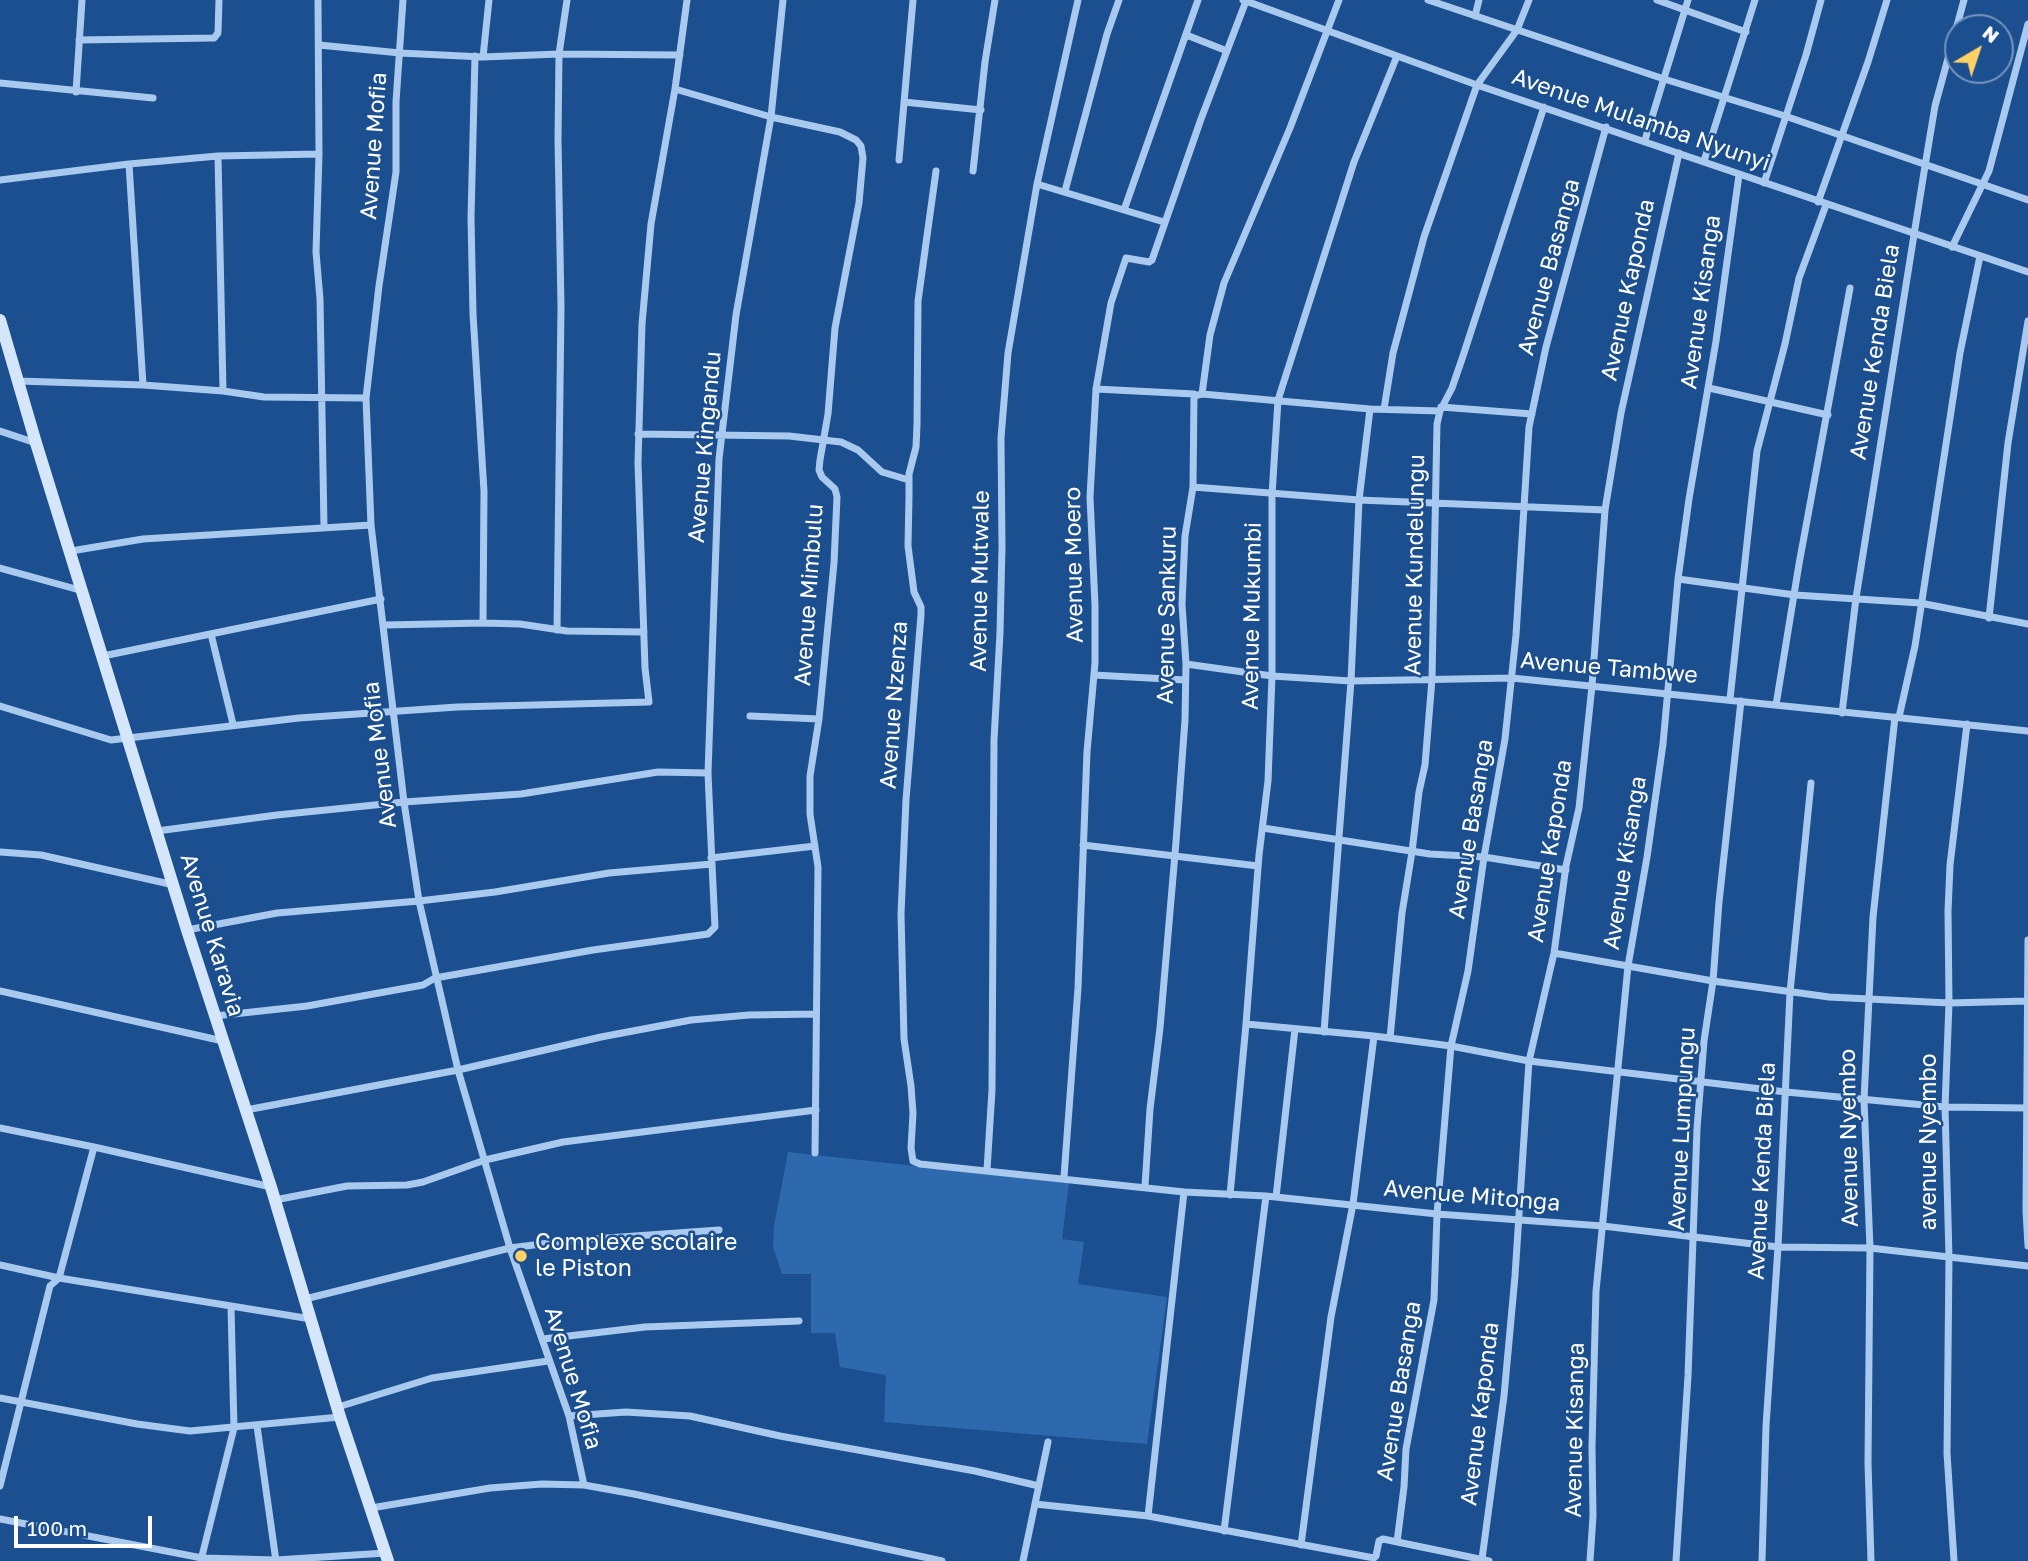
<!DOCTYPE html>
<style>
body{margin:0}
#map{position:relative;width:2028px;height:1561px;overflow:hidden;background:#1b4f8f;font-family:"Golos Text",sans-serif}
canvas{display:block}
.north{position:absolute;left:1944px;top:14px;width:70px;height:70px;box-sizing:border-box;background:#1b4f8f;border:2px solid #7695bc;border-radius:50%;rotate:39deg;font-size:19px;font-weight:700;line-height:28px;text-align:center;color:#fff}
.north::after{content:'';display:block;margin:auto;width:24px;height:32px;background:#ffd166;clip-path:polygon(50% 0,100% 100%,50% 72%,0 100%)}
.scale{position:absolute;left:14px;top:1516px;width:138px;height:32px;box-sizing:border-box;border:4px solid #fff;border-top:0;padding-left:9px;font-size:21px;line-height:24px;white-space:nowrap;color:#fff;-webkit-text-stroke:5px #1b4f8f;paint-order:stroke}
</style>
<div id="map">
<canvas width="2028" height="1561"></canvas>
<div class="north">N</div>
<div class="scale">100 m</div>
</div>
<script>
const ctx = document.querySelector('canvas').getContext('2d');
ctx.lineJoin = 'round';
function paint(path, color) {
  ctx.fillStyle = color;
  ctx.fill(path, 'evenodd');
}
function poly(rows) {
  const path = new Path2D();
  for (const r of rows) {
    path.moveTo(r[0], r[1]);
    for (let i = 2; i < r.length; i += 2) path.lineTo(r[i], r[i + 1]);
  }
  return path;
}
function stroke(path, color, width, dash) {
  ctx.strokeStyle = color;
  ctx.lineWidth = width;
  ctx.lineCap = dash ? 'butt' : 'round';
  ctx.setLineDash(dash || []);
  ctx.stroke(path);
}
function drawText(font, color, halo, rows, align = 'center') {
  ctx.font = font + ' "Golos Text",sans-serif';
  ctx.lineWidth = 5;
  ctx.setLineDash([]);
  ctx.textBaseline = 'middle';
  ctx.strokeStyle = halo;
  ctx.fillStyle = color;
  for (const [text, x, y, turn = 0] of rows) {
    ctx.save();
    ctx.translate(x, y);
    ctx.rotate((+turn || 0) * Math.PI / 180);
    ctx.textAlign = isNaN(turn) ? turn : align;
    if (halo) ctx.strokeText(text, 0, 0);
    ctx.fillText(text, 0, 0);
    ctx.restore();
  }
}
paint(poly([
 [788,1152,1069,1183,1062,1239,1084,1242,1078,1284,1167,1297,1147,1444,884,1422,886,1375,840,1367,835,1333,811,1333,811,1274,782,1274,773,1247,774,1226]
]), '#2e69ad');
stroke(poly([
 [318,0,319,154,316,252,320,299,324,527],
 [403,0,396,102,396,172,379,286,366,398,371,525,404,802,419,901,458,1070,510,1248,569,1416,584,1485],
 [1243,0,1477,85,2028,272],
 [1428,0,1664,79,1785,116,2028,200],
 [1657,0,1746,32],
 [1475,16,1479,0],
 [1186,37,1189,36,1227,51],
 [79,40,214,38,218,33,219,0],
 [319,45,400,53,483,57,559,54,680,55],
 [475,56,471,218,473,314,484,491,483,623],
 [483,57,489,0],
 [0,83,153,98],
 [675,89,771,117,840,132,856,140,861,146,863,158,859,203,835,328,828,414,820,460,819,470,822,477,835,489,837,497,834,563,819,719,810,776,810,814,818,867,815,1153],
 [76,92,82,0],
 [904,102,981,110],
 [1645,140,1688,0],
 [218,156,223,391],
 [899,160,913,0],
 [1704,161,1755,0],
 [129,164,143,385],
 [936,171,918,301,917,425,916,447,909,474,909,497,908,546,914,592,921,607,921,615,906,800,901,914,904,1039,911,1086,913,1113,911,1148,913,1161,920,1164,1184,1192,1266,1196,1437,1214,1603,1226,1778,1247,1870,1248,2028,1266],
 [973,171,985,62,995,0],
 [0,180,129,164,218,156,319,154],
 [1764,183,1806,55,1821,0],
 [1037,184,1164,222],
 [1065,191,1107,34,1119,0],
 [1818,202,1868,62,1887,0],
 [1124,210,1198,0],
 [1952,247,1989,171,2028,24],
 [18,381,143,385,223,391,264,397,366,398],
 [1709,388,1828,415],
 [1096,389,1194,394],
 [1202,394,1210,335,1224,283,1290,128,1339,0],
 [1441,407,1532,414],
 [1384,409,1393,353,1424,237,1477,85,1517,30,1529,0],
 [0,431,36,443],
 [638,434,789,436,841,442,858,450,882,472,909,480],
 [1193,487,1359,500,1605,510],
 [71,551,143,539,371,525],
 [0,568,83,591],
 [1678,579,1795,595,1920,603,2028,624],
 [1989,618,2008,443,2028,321],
 [384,625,483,623,520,624,567,631,644,632],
 [557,630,561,307,558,139,559,54,567,0],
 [211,634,233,724],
 [103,656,381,599],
 [1186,664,1272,676,1351,681,1512,678,2028,731],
 [1094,675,1185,680],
 [1730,699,1757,451,1785,344,1799,278,1826,205],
 [1776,705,1799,564,1850,288],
 [0,706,111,740,299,718,457,707,649,702,645,668,638,463,642,324,651,224,675,89,687,0],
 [1842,713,1856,598,1925,166,1935,106,1964,0],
 [750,716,819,719],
 [1899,717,1915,646,1960,353,1980,256],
 [1263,828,1430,854,1484,857,1566,870],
 [157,831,277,815,404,802,521,794,658,772,708,773],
 [1083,845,1258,866],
 [0,852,41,855,174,885],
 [711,858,815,846],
 [187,930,277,913,419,901,495,892,609,873,712,864,708,773,719,459,736,315,771,117,783,0],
 [2028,940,2026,1211,2028,1246],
 [1554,953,1713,981,1829,997,1949,1003,2028,1001],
 [0,991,223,1041],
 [215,1016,307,1006,423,985,435,978,593,950,708,934,715,927,712,864],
 [1246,1024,1374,1036,1451,1046,1529,1061,1786,1092,1945,1107,2028,1108],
 [1324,1032,1351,681,1359,500,1370,409,1440,411],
 [1390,1038,1402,913,1412,852,1419,792,1425,765,1432,679,1437,424,1440,411,1452,388,1463,356,1544,107],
 [246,1110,458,1070,601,1037,691,1020,749,1015,816,1014],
 [0,1128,94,1147,271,1187],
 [987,1170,992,1090,994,740,1000,633,1002,547,1001,438,1008,353,1019,289,1037,184,1078,0],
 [1064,1177,1078,988,1087,752,1095,663,1095,605,1090,497,1096,389,1111,303,1126,258,1149,262,1152,260,1201,119,1246,1],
 [1145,1186,1150,1109,1160,1028,1176,842,1185,720,1186,664,1182,604,1185,536,1193,487,1194,396,1202,394,1370,409],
 [1230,1195,1246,1024,1259,855,1268,781,1272,676,1272,495,1278,400,1354,162,1397,56],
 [1276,1197,1295,1029],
 [275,1200,347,1186,407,1185,423,1182,485,1160,563,1142,816,1110],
 [0,1265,59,1278,311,1319],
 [305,1299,510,1248,565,1241,719,1230],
 [543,1339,645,1327,799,1321],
 [0,1398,137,1424,190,1431,340,1417],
 [338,1407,432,1378,548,1361],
 [569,1416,626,1412,690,1416,780,1436,975,1471,1039,1486],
 [257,1426,276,1561],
 [0,1486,50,1286,59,1278,94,1147],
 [1035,1504,1148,1516,1374,1558,1376,1556,1379,1541,1383,1539,1489,1561],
 [371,1508,490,1488,542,1484,584,1485,634,1494,942,1561],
 [1148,1516,1184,1192],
 [0,1519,202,1558,276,1560,386,1553],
 [1224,1531,1266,1196],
 [1397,1542,1404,1487,1406,1449,1434,1300,1437,1214,1451,1046,1468,971,1484,857,1505,739,1516,635,1529,427,1546,347,1606,127],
 [1301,1545,1331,1317,1353,1204,1374,1036],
 [1482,1559,1504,1396,1515,1276,1529,1061,1554,953,1566,866,1579,808,1592,686,1605,510,1621,413,1679,153],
 [201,1560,234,1428,231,1307],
 [1023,1561,1048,1442],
 [1590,1561,1593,1516,1592,1447,1596,1291,1628,966,1647,857,1663,744,1678,579,1689,499,1716,341,1739,175],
 [1676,1561,1688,1376,1697,1129,1704,1041,1713,981,1719,902,1741,701],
 [1762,1561,1766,1426,1778,1247,1790,992,1811,783],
 [1871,1561,1868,1463,1870,1248,1864,1100,1873,917,1895,717],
 [1954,1561,1947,1453,1949,1257,1945,1107,1949,1003,1948,911,1950,865,1967,724]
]), '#a9c9ee', 7);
stroke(poly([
 [0,320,36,443,187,930,271,1187,340,1417,388,1561]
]), '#d6e6fa', 12);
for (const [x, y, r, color] of [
 [521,1256,7,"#ffd166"]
]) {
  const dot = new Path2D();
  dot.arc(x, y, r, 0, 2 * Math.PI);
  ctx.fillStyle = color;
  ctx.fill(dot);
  stroke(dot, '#1b4f8f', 2.5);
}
drawText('23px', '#fff', '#1b4f8f', [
 ["Avenue Mulamba Nyunyi",1641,120,19],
 ["Avenue Mofia",374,146,-86],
 ["Avenue Basanga",1549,267,-75],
 ["Avenue Kaponda",1628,290,-78],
 ["Avenue Kisanga",1701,302,-82],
 ["Avenue Kenda Biela",1875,352,-81],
 ["Avenue Kingandu",705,447,-85],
 ["Avenue Moero",1074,565,-91],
 ["Avenue Kundelungu",1415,565,-89],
 ["Avenue Mutwale",980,581,-89],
 ["Avenue Mimbulu",809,595,-86],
 ["Avenue Sankuru",1167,615,-89],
 ["Avenue Mukumbi",1252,616,-89],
 ["Avenue Tambwe",1609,668,5],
 ["Avenue Nzenza",894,705,-86],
 ["Avenue Mofia",380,755,-97],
 ["Avenue Basanga",1471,829,-81],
 ["Avenue Kaponda",1550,851,-81],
 ["Avenue Kisanga",1625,863,-81],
 ["Avenue Karavia",212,935,73],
 ["Avenue Lumpungu",1682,1129,-87],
 ["Avenue Nyembo",1849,1138,-91],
 ["avenue Nyembo",1929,1142,-90],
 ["Avenue Kenda Biela",1762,1171,-87],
 ["Avenue Mitonga",1472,1196,5],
 ["Avenue Mofia",573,1378,73],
 ["Avenue Basanga",1399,1391,-81],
 ["Avenue Kaponda",1480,1414,-83],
 ["Avenue Kisanga",1575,1430,-89]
]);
drawText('23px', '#fff', '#1b4f8f', [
 ["Complexe scolaire",535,1243],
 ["le Piston",535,1269]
], 'left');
</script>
